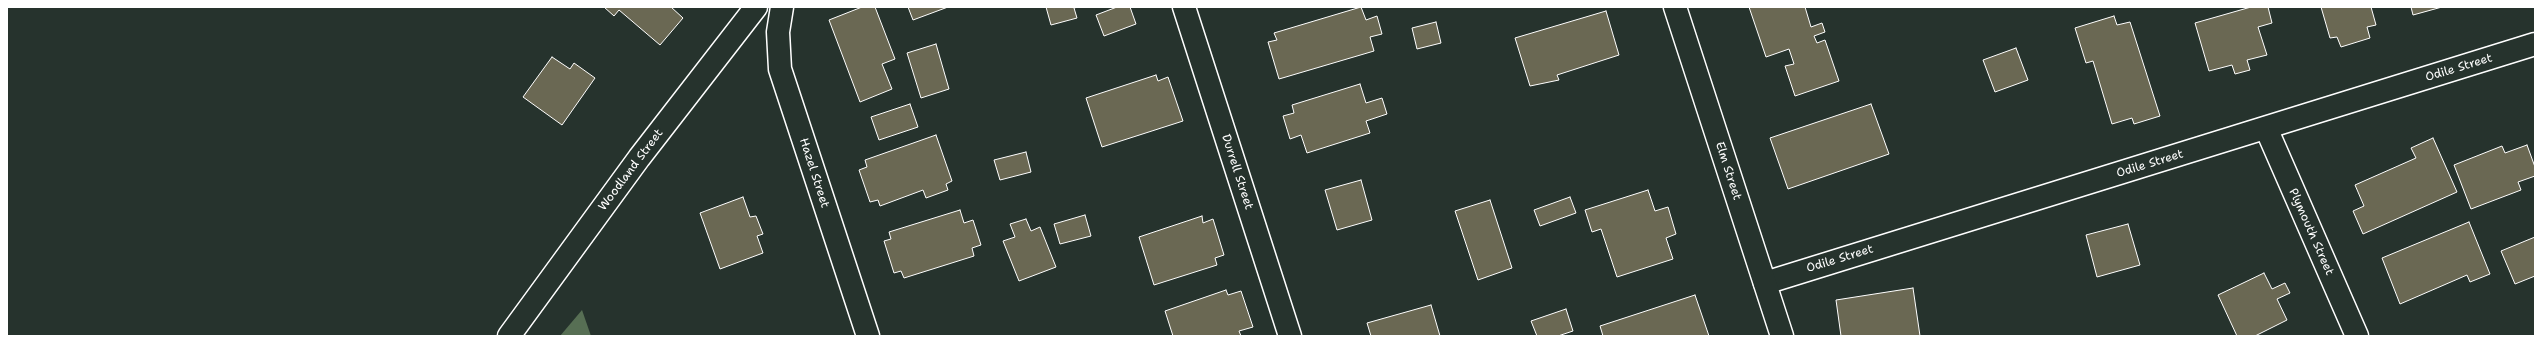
<!DOCTYPE html>
<style>
body{margin:0}
#map{position:relative;width:2542px;height:343px;overflow:hidden;background:#26332d;font-family:"Shantell Sans",sans-serif}
canvas{display:block}
.frame{position:absolute;inset:0;border:8px solid #fff;pointer-events:none}
</style>
<div id="map">
<canvas width="2542" height="343"></canvas>
<div class="frame"></div>
</div>
<script>
const ctx = document.querySelector('canvas').getContext('2d');
ctx.lineJoin = 'round';
function paint(path, color) {
  ctx.fillStyle = color;
  ctx.fill(path, 'evenodd');
}
function poly(rows) {
  const path = new Path2D();
  for (const r of rows) {
    path.moveTo(r[0], r[1]);
    for (let i = 2; i < r.length; i += 2) path.lineTo(r[i], r[i + 1]);
  }
  return path;
}
function stroke(path, color, width, dash) {
  ctx.strokeStyle = color;
  ctx.lineWidth = width;
  ctx.lineCap = dash ? 'butt' : 'round';
  ctx.setLineDash(dash || []);
  ctx.stroke(path);
}
function drawText(font, color, halo, rows, align = 'center') {
  ctx.font = font + ' "Shantell Sans",sans-serif';
  ctx.lineWidth = 4;
  ctx.setLineDash([]);
  ctx.textBaseline = 'middle';
  ctx.strokeStyle = halo;
  ctx.fillStyle = color;
  for (const [text, x, y, turn = 0] of rows) {
    ctx.save();
    ctx.translate(x, y);
    ctx.rotate((+turn || 0) * Math.PI / 180);
    ctx.textAlign = isNaN(turn) ? turn : align;
    if (halo) ctx.strokeText(text, 0, 0);
    ctx.fillText(text, 0, 0);
    ctx.restore();
  }
}
paint(poly([
 [582,310,591,336,560,336]
]), '#576f54');
const building = poly([
 [604,7,671,7,683,18,660,45,619,10,614,16,604,7],
 [862,7,875,7,895,59,882,64,892,89,860,102,829,20,862,7],
 [908,7,948,7,913,20,908,7],
 [1046,7,1078,7,1074,8,1077,18,1051,25,1046,7],
 [1117,7,1130,7,1136,24,1104,36,1096,15,1117,7],
 [1361,7,1366,20,1377,16,1382,34,1370,37,1374,51,1279,79,1268,42,1277,40,1274,33,1361,7],
 [1749,7,1805,7,1811,27,1822,23,1825,32,1814,36,1817,43,1825,40,1839,81,1795,96,1785,66,1794,64,1789,49,1766,57,1749,7],
 [2251,7,2268,7,2272,23,2258,27,2267,55,2247,60,2250,70,2235,74,2232,65,2209,71,2195,23,2251,7],
 [2321,7,2371,7,2376,25,2367,27,2370,38,2341,47,2337,37,2330,38,2321,7],
 [2411,7,2442,7,2413,15,2411,7],
 [1606,11,1619,55,1557,75,1559,80,1530,86,1515,38,1606,11],
 [2114,16,2117,25,2130,22,2160,116,2134,124,2132,118,2112,124,2093,61,2086,63,2075,28,2114,16],
 [1436,22,1441,43,1417,49,1412,28,1436,22],
 [936,44,949,89,921,98,907,53,936,44],
 [2016,48,2028,80,1995,92,1983,60,2016,48],
 [552,57,570,69,574,63,595,78,562,125,523,97,552,57],
 [1156,75,1158,81,1168,77,1183,121,1102,147,1086,98,1156,75],
 [1360,84,1366,103,1382,98,1387,114,1366,121,1370,133,1307,153,1301,135,1290,139,1283,116,1294,113,1292,105,1360,84],
 [910,104,918,127,879,140,871,117,910,104],
 [1871,104,1889,154,1788,189,1770,138,1871,104],
 [936,135,952,181,946,184,948,190,926,198,923,190,880,206,878,200,870,202,859,170,867,167,865,160,936,135],
 [2433,138,2457,192,2363,234,2353,211,2364,206,2355,185,2416,158,2411,148,2433,138],
 [2527,145,2535,167,2535,176,2518,182,2521,190,2471,209,2454,165,2502,146,2505,153,2527,145],
 [1026,152,1031,172,1000,180,994,160,1026,152],
 [1361,180,1372,220,1337,230,1325,190,1361,180],
 [1648,190,1655,211,1668,207,1676,234,1666,238,1673,259,1617,277,1601,229,1592,232,1585,210,1648,190],
 [743,197,750,217,756,216,763,234,757,236,763,253,720,269,700,213,743,197],
 [1570,197,1576,213,1540,226,1534,210,1570,197],
 [1490,200,1512,268,1478,280,1455,211,1490,200],
 [960,210,964,223,973,220,981,245,972,248,974,256,904,278,901,271,894,273,884,241,891,239,889,232,960,210],
 [1085,215,1091,236,1060,244,1054,224,1085,215],
 [1202,216,1203,223,1213,219,1224,255,1215,258,1217,265,1154,285,1139,237,1202,216],
 [1026,219,1031,231,1040,227,1056,267,1019,281,1003,241,1015,237,1010,224,1026,219],
 [2469,222,2490,274,2470,282,2467,275,2400,304,2382,258,2469,222],
 [2128,224,2140,265,2097,277,2086,235,2128,224],
 [2535,237,2535,276,2515,284,2501,251,2535,237],
 [2264,273,2272,289,2285,283,2290,293,2277,299,2287,320,2255,336,2237,336,2218,295,2264,273],
 [1913,288,1920,336,1841,336,1836,300,1913,288],
 [1226,290,1228,295,1241,291,1253,327,1239,331,1241,336,1173,336,1165,311,1226,290],
 [1695,295,1709,336,1603,336,1600,326,1695,295],
 [1431,305,1440,336,1371,336,1367,323,1431,305],
 [1566,309,1573,331,1558,336,1537,336,1531,321,1566,309]
]);
paint(building, '#6a6853');
stroke(building, '#fff', 1);
const street = poly([
 [782,7,778,32,780,69,868,336],
 [1184,7,1290,336],
 [2266,128,2357,336],
 [1765,283,2535,44]
]);
const secondary = poly([
 [1675,7,1782,336],
 [509,336,639,158,756,7]
]);
stroke(street, '#fff', 25);
stroke(secondary, '#fff', 25);
stroke(street, '#26332d', 22);
stroke(secondary, '#26332d', 22);
drawText('12px', '#fff', '#26332d', [
 ["Odile Street",2459,68,-17],
 ["Odile Street",2150,164,-17],
 ["Woodland Street",631,170,-53],
 ["Elm Street",1728,171,72],
 ["Durrell Street",1237,172,72],
 ["Hazel Street",814,173,72],
 ["Plymouth Street",2311,232,66],
 ["Odile Street",1840,259,-17]
]);
</script>
